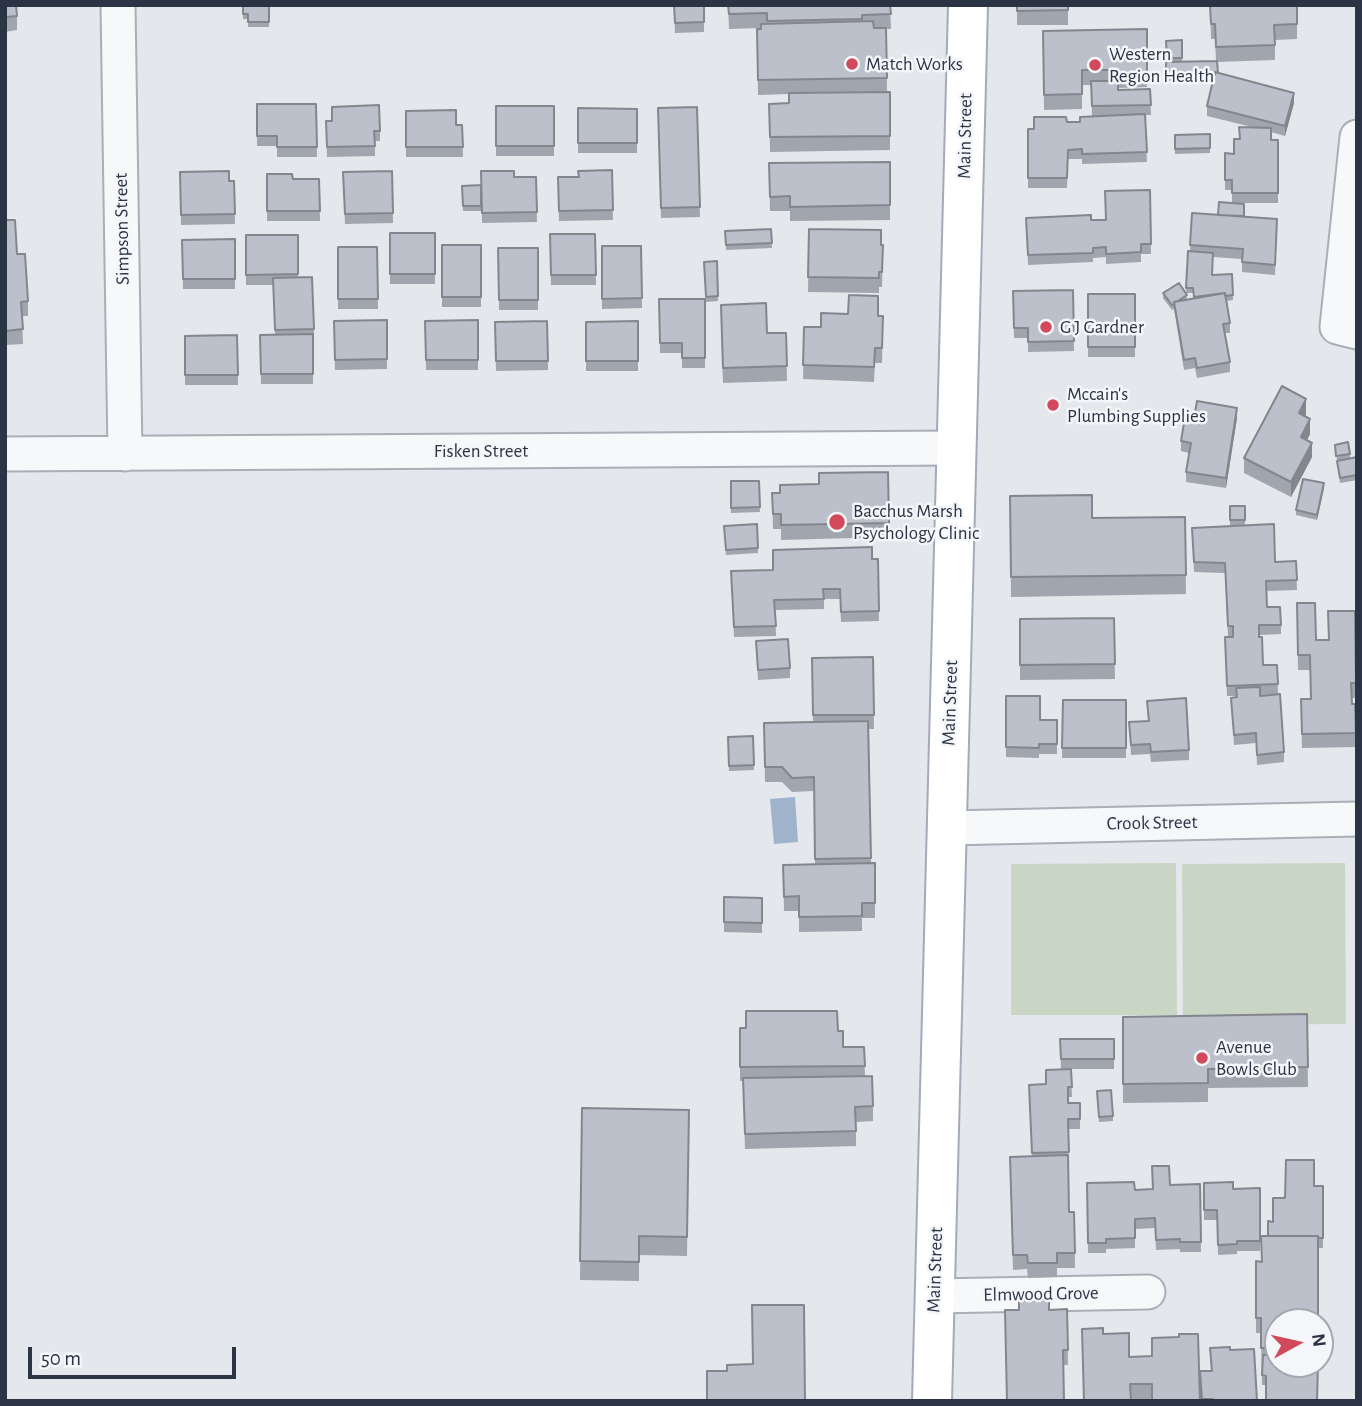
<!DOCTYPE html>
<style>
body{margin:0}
#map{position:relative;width:1362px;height:1406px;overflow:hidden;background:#e4e7ec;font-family:"Alegreya Sans",sans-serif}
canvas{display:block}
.frame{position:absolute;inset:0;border:7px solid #2b3445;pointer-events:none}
.north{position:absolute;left:1264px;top:1308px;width:70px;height:70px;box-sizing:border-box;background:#f4f6f9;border:2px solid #a4a8b1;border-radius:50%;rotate:82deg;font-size:19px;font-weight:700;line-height:28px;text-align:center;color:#2b3445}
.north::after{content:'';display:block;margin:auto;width:24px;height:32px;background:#d1495b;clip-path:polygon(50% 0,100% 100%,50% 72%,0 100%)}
.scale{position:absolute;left:28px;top:1347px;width:208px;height:32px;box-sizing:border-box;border:4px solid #2b3445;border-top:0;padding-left:9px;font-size:21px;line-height:24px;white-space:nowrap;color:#2b3445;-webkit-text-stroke:5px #f4f6f9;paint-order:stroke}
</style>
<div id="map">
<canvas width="1362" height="1406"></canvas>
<div class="frame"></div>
<div class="north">N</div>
<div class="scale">50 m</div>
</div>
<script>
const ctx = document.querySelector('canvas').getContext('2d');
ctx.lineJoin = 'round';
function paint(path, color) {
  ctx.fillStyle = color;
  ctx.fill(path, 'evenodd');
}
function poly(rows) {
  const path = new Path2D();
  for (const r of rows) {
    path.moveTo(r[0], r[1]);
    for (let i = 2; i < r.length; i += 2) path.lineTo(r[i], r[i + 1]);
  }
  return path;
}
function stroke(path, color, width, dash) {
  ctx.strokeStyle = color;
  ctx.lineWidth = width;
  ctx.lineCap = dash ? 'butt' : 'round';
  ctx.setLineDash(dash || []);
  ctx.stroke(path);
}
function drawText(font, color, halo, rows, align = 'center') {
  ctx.font = font + ' "Alegreya Sans",sans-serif';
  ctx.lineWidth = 5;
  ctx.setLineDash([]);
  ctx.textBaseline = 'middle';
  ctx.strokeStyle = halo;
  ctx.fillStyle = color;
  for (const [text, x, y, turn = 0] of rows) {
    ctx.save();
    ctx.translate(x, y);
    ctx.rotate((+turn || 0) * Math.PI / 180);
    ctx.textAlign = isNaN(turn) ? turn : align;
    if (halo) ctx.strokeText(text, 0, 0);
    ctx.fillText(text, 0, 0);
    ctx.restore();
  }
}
paint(poly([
 [1176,863,1177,1015,1011,1015,1011,864],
 [1345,863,1346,1024,1183,1025,1182,864]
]), '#c9d6c5');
paint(poly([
 [795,797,798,842,774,844,770,799]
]), '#9fb4cc');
const minor = poly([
 [118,5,125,454],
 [1357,137,1337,327,1357,332],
 [5,454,957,448],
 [947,828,1357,819],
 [935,1296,1148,1292]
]);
const major = poly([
 [932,1401,968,5]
]);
stroke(minor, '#a9aeb7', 37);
stroke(major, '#a3abb8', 42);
stroke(minor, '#f7f8fa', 33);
stroke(major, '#fff', 38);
paint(poly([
 [5,5,17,16,17,30,5,32],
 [243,5,269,5,269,27,248,27,248,19,243,19],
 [674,5,704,5,704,32,675,33],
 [728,5,890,5,891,29,886,29,887,92,890,92,890,150,770,152,769,104,789,103,789,94,758,95,757,29,761,29,761,28,729,29],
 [1017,5,1089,5,1068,6,1068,25,1017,25],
 [1210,5,1297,5,1297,39,1275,40,1275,60,1217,62,1218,73,1294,103,1285,136,1271,132,1271,140,1278,140,1278,203,1232,203,1232,190,1225,190,1225,153,1234,154,1240,139,1252,127,1207,116,1207,106,1213,80,1166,81,1166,41,1182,40,1182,62,1216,61,1215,39,1211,39],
 [1147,29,1147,87,1118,88,1118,90,1150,89,1151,115,1145,115,1147,162,1082,164,1082,159,1068,159,1067,188,1028,188,1028,129,1067,122,1080,122,1092,116,1091,85,1082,85,1082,109,1044,110,1043,31],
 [257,104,316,104,317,157,277,157,277,146,257,146],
 [496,106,554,106,554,156,496,156],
 [697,107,700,217,661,218,658,108],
 [578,108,637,109,637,153,578,153],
 [406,111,456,125,462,125,463,157,406,157],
 [326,121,380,131,380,141,375,141,375,156,327,157],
 [1210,134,1210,153,1175,154,1175,135],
 [890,162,890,220,790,221,790,211,770,211,769,163],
 [612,170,613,220,559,221,558,177,578,177],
 [392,171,393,223,345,224,343,172],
 [481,171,514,177,536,177,537,222,482,223],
 [180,172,234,181,235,224,181,225],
 [267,174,293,179,319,179,320,221,267,221],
 [481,185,481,211,463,211,462,186],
 [1150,190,1151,254,1141,254,1141,262,1106,264,1106,257,1093,258,1093,262,1028,265,1026,218,1091,220,1106,220],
 [1192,213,1244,216,1277,229,1275,275,1242,272,1242,259,1213,257,1212,275,1232,274,1233,300,1226,301,1230,323,1230,333,1225,333,1230,362,1230,372,1197,378,1195,368,1184,370,1174,309,1172,310,1163,298,1163,293,1186,293,1188,251,1190,252],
 [1186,293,1193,293,1194,298,1187,299],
 [5,220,17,254,28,301,28,316,22,316,23,344,5,345],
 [771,229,772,248,726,250,725,231],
 [809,229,883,245,882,287,879,287,879,293,808,292],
 [390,233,435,233,435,284,390,284],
 [550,234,595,234,596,285,551,285],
 [246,235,298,235,298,277,314,329,314,339,313,339,313,384,261,384,260,335,275,335,273,285,246,285],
 [235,239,235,289,183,289,182,240],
 [442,245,481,245,481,307,442,307],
 [602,246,641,246,642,308,602,309],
 [338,247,377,247,378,309,338,309],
 [498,248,538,248,538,310,499,310],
 [717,261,718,301,706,302,704,262],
 [1073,290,1074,351,1028,352,1028,338,1014,338,1013,291],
 [1088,294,1135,294,1135,357,1088,357],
 [659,299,705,299,705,368,682,368,682,353,660,353],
 [878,316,883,316,882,363,875,363,874,382,803,379,804,327,821,327],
 [387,320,387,369,335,370,334,321],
 [478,320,478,370,426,370,425,321],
 [721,320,767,333,786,333,787,381,723,383],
 [547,321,548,370,496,371,495,322],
 [638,321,638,371,586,371,586,322],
 [237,335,238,385,185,385,185,336],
 [1306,414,1305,416,1310,434,1307,440,1312,457,1291,497,1244,473,1244,458],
 [1194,418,1237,418,1226,488,1186,482,1186,472,1189,453,1181,451,1181,441],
 [1335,445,1350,454,1350,459,1357,457,1357,480,1340,483],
 [731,481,759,481,760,512,731,513],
 [1324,488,1317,520,1296,515,1296,510],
 [772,493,889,523,889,537,781,540,781,529,773,529],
 [1010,496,1092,518,1185,517,1186,594,1011,597],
 [1230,506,1245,506,1245,525,1230,525],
 [757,524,758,553,726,555,724,526],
 [1192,528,1275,562,1296,561,1297,590,1267,591,1267,607,1281,625,1281,634,1259,635,1263,665,1277,665,1278,694,1260,695,1284,752,1284,762,1257,765,1256,743,1234,745,1231,698,1236,697,1236,696,1227,696,1225,647,1233,637,1228,636,1225,573,1194,572],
 [872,559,878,559,879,621,841,622,840,599,824,599,824,609,775,610,776,636,734,637,731,571,773,570],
 [1297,603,1316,640,1329,640,1355,611,1356,698,1352,698,1352,704,1355,704,1356,747,1302,748,1301,699,1311,699,1310,670,1298,670],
 [1114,618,1115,679,1020,680,1020,619],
 [756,641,790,668,790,678,758,680],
 [873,657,874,729,869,729,871,863,875,863,875,918,862,918,862,931,799,932,799,911,784,911,783,865,815,864,814,791,792,792,782,782,765,782,764,723,813,722,812,658],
 [1006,696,1040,720,1057,720,1057,754,1039,754,1039,758,1006,757],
 [1063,700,1126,700,1126,758,1062,758],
 [1147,701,1189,750,1189,760,1151,762,1150,754,1131,755,1129,722,1148,721],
 [753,736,754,770,729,771,728,737],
 [724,897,762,898,762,933,724,932],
 [1307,1014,1308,1087,1208,1088,1208,1102,1123,1103,1123,1017],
 [740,1028,838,1031,843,1047,864,1047,865,1076,873,1106,873,1121,856,1122,856,1146,745,1149,743,1081,740,1081],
 [1060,1039,1114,1039,1114,1069,1071,1069,1072,1097,1068,1097,1068,1103,1080,1119,1080,1129,1068,1129,1069,1212,1074,1212,1075,1268,1057,1268,1057,1277,1028,1278,1027,1269,1013,1270,1010,1171,1032,1156,1029,1095,1046,1084,1061,1069],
 [1097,1096,1113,1116,1113,1121,1099,1122],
 [582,1108,689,1110,687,1256,639,1255,639,1281,580,1280],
 [1087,1183,1135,1190,1153,1189,1170,1185,1200,1184,1201,1252,1180,1252,1180,1249,1156,1250,1155,1228,1135,1229,1135,1248,1106,1249,1106,1253,1088,1253],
 [1204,1183,1233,1189,1260,1188,1260,1251,1237,1251,1237,1254,1218,1255,1217,1220,1204,1220],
 [1314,1186,1323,1186,1323,1248,1318,1248,1278,1322,1278,1364,1266,1385,1262,1385,1261,1333,1256,1333,1256,1261,1262,1262,1268,1236,1285,1198],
 [1067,1309,1068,1365,1064,1365,1019,1310],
 [1103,1334,1129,1357,1152,1356,1152,1338,1152,1399,1131,1399],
 [1210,1348,1230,1350,1257,1401,1201,1401,1200,1371,1211,1371]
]), '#a1a5ae');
paint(poly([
 [1294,93,1294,103,1285,136,1285,126],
 [1306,399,1306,414,1299,428,1299,413],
 [1237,408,1237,418,1226,488,1226,478],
 [1310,419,1310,434,1301,452,1301,437],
 [1312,443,1312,457,1291,497,1291,482],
 [1324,483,1324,488,1317,520,1317,515]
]), '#83868d');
const building = poly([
 [5,5,16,5,17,16,5,17,5,5],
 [243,5,269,5,269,22,248,22,248,14,243,14,243,5],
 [674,5,704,5,704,22,675,23,674,5],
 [728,5,890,5,891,14,862,15,862,19,767,21,767,13,729,14,728,5],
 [1017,5,1068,5,1068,10,1017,11,1017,5],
 [1210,5,1297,5,1297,24,1274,25,1275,45,1216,47,1215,24,1211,24,1210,5],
 [873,21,874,28,886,28,887,78,758,80,757,29,761,29,761,24,873,21],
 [1147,29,1147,73,1118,73,1118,70,1082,70,1082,94,1044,95,1043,31,1147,29],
 [1182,40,1182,58,1167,58,1166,41,1182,40],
 [1217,61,1218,73,1215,72,1215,75,1166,76,1166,62,1217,61],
 [1215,72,1294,93,1285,126,1207,106,1215,72],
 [1091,81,1118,81,1118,90,1150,89,1151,105,1092,106,1091,81],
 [890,92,890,136,770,137,769,104,789,103,789,93,890,92],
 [257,104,316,104,317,147,277,147,277,136,257,136,257,104],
 [379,105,380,131,374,131,375,146,327,147,326,121,332,121,332,107,379,105],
 [496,106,554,106,554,146,496,146,496,106],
 [697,107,700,207,661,208,658,108,697,107],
 [578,108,637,109,637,143,578,143,578,108],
 [456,110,456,125,462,125,463,147,406,147,406,111,456,110],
 [1145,114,1147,152,1082,154,1082,149,1068,150,1067,178,1028,178,1028,129,1034,129,1034,117,1066,117,1067,122,1080,122,1080,117,1145,114],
 [1239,127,1271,128,1271,140,1278,140,1278,193,1232,193,1232,180,1225,180,1225,153,1234,154,1234,139,1240,139,1239,127],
 [1210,134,1210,148,1175,149,1175,135,1210,134],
 [890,162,890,205,790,207,790,196,770,197,769,163,890,162],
 [612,170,613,210,559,211,558,177,579,177,578,171,612,170],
 [229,171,229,181,234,181,235,214,181,215,180,172,229,171],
 [392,171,393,213,345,214,343,172,392,171],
 [481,171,514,171,514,177,536,177,537,212,482,213,481,171],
 [267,174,292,174,293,179,319,179,320,211,267,211,267,174],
 [481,185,481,206,463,206,462,186,481,185],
 [1150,190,1151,244,1141,244,1141,252,1106,254,1106,247,1093,248,1093,253,1028,255,1026,218,1091,215,1091,220,1106,220,1105,191,1150,190],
 [1219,202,1244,204,1244,216,1218,215,1219,202],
 [1192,213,1277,219,1275,265,1242,262,1243,249,1190,245,1192,213],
 [5,220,15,220,17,254,25,254,28,301,21,302,23,329,5,331,5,220],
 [771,229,772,243,726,245,725,231,771,229],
 [809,229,881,230,881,245,883,245,882,272,879,272,879,278,808,277,809,229],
 [390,233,435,233,435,274,390,274,390,233],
 [550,234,595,234,596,275,551,275,550,234],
 [246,235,298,235,298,274,246,275,246,235],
 [235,239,235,279,183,279,182,240,235,239],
 [442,245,481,245,481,297,442,297,442,245],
 [602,246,641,246,642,298,602,299,602,246],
 [338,247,377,247,378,299,338,299,338,247],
 [498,248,538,248,538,300,499,300,498,248],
 [1188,251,1213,253,1212,275,1232,274,1233,295,1225,296,1225,293,1194,297,1193,288,1186,288,1188,251],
 [717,261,718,296,706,297,704,262,717,261],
 [312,277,314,329,275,330,273,278,312,277],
 [1179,283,1187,295,1178,301,1174,302,1174,304,1172,305,1163,293,1179,283],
 [1073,290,1074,341,1028,342,1028,328,1014,328,1013,291,1073,290],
 [1225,293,1230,323,1223,324,1230,362,1197,368,1195,358,1184,360,1174,302,1225,293],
 [1088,294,1135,294,1135,347,1088,347,1088,294],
 [849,295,878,296,878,316,883,316,882,348,875,348,874,367,803,365,804,327,821,327,821,313,848,314,849,295],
 [659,299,705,299,705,358,682,358,682,343,660,343,659,299],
 [766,303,767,333,786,333,787,366,723,368,721,305,766,303],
 [387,320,387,359,335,360,334,321,387,320],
 [478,320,478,360,426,360,425,321,478,320],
 [547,321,548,361,496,361,495,322,547,321],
 [638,321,638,361,586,361,586,322,638,321],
 [313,334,313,374,261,374,260,335,313,334],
 [237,335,238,375,185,375,185,336,237,335],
 [1282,386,1306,399,1299,413,1310,419,1301,437,1312,443,1291,482,1244,458,1282,386],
 [1197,401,1237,408,1226,478,1186,472,1191,443,1181,441,1185,417,1194,418,1197,401],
 [1348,442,1350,454,1336,456,1335,445,1348,442],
 [1357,457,1357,475,1340,478,1337,461,1357,457],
 [888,472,889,523,781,525,781,514,773,514,772,493,780,493,780,485,819,484,819,473,888,472],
 [1303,479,1324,483,1317,515,1296,510,1303,479],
 [731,481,759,481,760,507,731,508,731,481],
 [1092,495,1092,518,1185,517,1186,575,1011,577,1010,496,1092,495],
 [1230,506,1245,506,1245,520,1230,520,1230,506],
 [757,524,758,548,726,550,724,526,757,524],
 [1274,524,1275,562,1296,561,1297,580,1266,581,1267,607,1280,607,1281,625,1259,625,1259,637,1262,637,1263,665,1277,665,1278,684,1227,686,1225,637,1233,637,1233,626,1228,626,1225,563,1194,562,1192,528,1274,524],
 [872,547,872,559,878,559,879,611,841,612,840,589,823,589,824,599,774,600,776,626,734,627,731,571,773,570,773,550,872,547],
 [1297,603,1315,603,1316,640,1329,640,1328,611,1355,611,1356,683,1351,683,1352,704,1355,704,1356,733,1302,734,1301,699,1311,699,1310,655,1298,655,1297,603],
 [1114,618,1115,664,1020,665,1020,619,1114,618],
 [788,639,790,668,758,670,756,641,788,639],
 [873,657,874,715,813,715,812,658,873,657],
 [1260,687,1260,696,1280,694,1284,752,1257,755,1256,733,1234,735,1231,698,1237,697,1236,688,1260,687],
 [1006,696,1040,696,1040,720,1057,720,1057,744,1039,744,1039,748,1006,747,1006,696],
 [1186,698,1189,750,1151,752,1150,744,1131,745,1129,722,1149,721,1147,701,1186,698],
 [1063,700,1126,700,1126,748,1062,748,1063,700],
 [868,721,871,858,815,859,814,777,792,778,782,767,765,767,764,723,868,721],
 [753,736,754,765,729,766,728,737,753,736],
 [875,863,875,903,862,903,862,916,799,917,799,896,784,897,783,865,875,863],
 [724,897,762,898,762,923,724,922,724,897],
 [746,1011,837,1011,838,1031,843,1031,843,1047,864,1047,865,1066,740,1067,740,1028,746,1028,746,1011],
 [1307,1014,1308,1067,1208,1069,1208,1083,1123,1084,1123,1017,1307,1014],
 [1060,1039,1114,1039,1114,1059,1061,1059,1060,1039],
 [1071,1069,1072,1087,1068,1087,1068,1103,1080,1103,1080,1119,1068,1119,1069,1152,1032,1153,1029,1085,1046,1084,1046,1070,1071,1069],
 [872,1076,873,1106,855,1107,856,1131,745,1134,743,1078,872,1076],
 [1111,1090,1113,1116,1099,1117,1097,1091,1111,1090],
 [582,1108,689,1110,687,1237,639,1236,639,1262,580,1261,582,1108],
 [1068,1155,1069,1212,1074,1212,1075,1253,1057,1253,1057,1263,1028,1263,1027,1255,1013,1255,1010,1157,1068,1155],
 [1286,1160,1314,1160,1314,1186,1323,1186,1323,1238,1318,1238,1318,1236,1268,1236,1268,1221,1273,1222,1273,1198,1285,1198,1286,1160],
 [1152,1166,1169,1166,1170,1185,1200,1184,1201,1242,1180,1242,1180,1239,1156,1240,1155,1218,1135,1219,1135,1238,1106,1239,1106,1243,1088,1243,1087,1183,1134,1182,1135,1190,1153,1189,1152,1166],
 [1233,1182,1233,1189,1260,1188,1260,1241,1237,1241,1237,1244,1218,1245,1217,1210,1204,1210,1204,1183,1233,1182],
 [1261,1236,1318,1236,1318,1322,1278,1322,1278,1348,1261,1348,1261,1318,1256,1318,1256,1261,1262,1262,1261,1236],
 [1049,1300,1049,1310,1067,1309,1068,1350,1063,1350,1064,1401,1007,1401,1005,1310,1019,1310,1019,1301,1049,1300],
 [752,1305,804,1305,805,1401,707,1401,707,1371,727,1371,727,1365,753,1364,752,1305],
 [1103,1328,1103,1334,1129,1333,1129,1357,1152,1356,1152,1338,1179,1337,1179,1334,1198,1334,1200,1401,1152,1401,1152,1384,1130,1384,1131,1401,1084,1401,1082,1329,1103,1328],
 [1230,1347,1230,1350,1254,1349,1257,1401,1214,1401,1213,1399,1202,1399,1200,1371,1212,1371,1210,1348,1230,1347],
 [1263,1355,1278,1355,1278,1364,1318,1364,1317,1401,1266,1401,1266,1376,1262,1375,1263,1355]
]);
paint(building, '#bbc0ca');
stroke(building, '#83868d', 2);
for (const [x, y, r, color] of [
 [852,64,7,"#d1495b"],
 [1095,65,7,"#d1495b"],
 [1046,327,7,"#d1495b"],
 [1053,405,7,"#d1495b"],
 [837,522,9,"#d1495b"],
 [1202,1058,7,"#d1495b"]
]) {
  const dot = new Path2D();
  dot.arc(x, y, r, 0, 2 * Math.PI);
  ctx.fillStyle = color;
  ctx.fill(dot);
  stroke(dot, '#f4f6f9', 2.5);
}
drawText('19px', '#2b3445', '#f4f6f9', [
 ["Western",1109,54],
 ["Region Health",1109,76],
 ["Match Works",866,64],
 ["G J Gardner",1060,327],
 ["Mccain's",1067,394],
 ["Plumbing Supplies",1067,416],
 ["Bacchus Marsh",853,511],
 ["Psychology Clinic",853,533],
 ["Avenue",1216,1047],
 ["Bowls Club",1216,1069]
], 'left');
drawText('19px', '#2b3445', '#f4f6f9', [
 ["Main Street",965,136,-89],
 ["Simpson Street",122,229,-91],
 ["Fisken Street",481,451],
 ["Main Street",950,703,-88],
 ["Crook Street",1152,823,-1],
 ["Main Street",935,1270,-88],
 ["Elmwood Grove",1041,1294,-1]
]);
</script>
